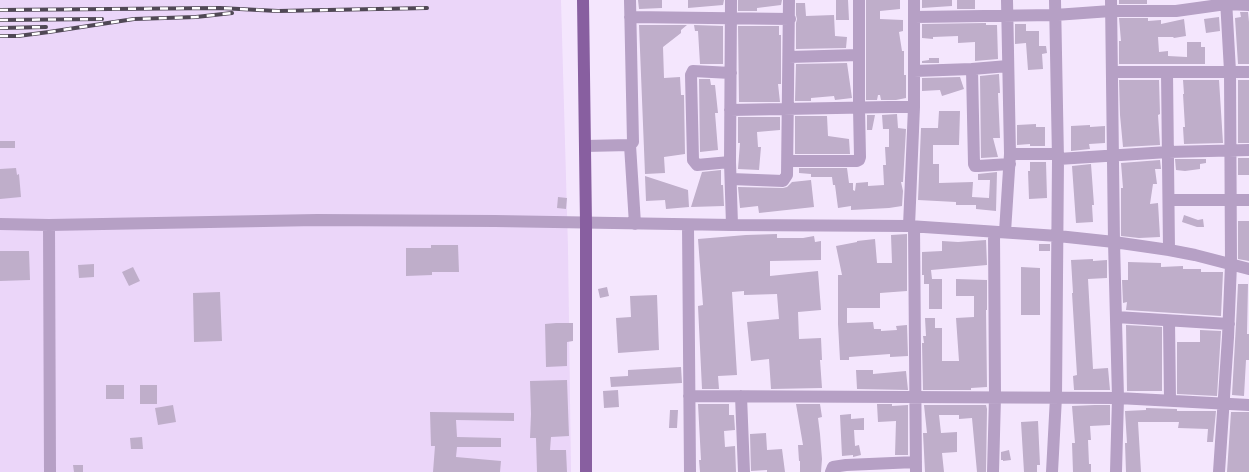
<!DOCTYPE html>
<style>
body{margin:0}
canvas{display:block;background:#f4e6fd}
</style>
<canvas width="1249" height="472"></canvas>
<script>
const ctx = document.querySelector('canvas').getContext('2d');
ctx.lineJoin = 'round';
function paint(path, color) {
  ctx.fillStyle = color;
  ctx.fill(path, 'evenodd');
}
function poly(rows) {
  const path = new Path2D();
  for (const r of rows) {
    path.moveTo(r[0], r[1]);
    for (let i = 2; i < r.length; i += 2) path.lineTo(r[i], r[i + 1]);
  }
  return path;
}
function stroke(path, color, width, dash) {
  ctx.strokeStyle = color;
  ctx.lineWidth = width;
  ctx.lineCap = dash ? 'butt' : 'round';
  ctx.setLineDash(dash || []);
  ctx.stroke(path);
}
paint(poly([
 [0,0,561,0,568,248,571,472,0,472]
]), '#ebd6f9');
paint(poly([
 [638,0,662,0,662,8,639,9],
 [688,0,724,0,723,5,688,8],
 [738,0,782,0,781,5,757,8,757,11,738,11],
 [836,0,848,0,849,20,836,20],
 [866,0,900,0,900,9,880,11,880,19,903,20,903,31,899,32,902,51,904,51,904,75,906,75,906,98,896,100,881,100,880,95,878,95,877,100,866,100],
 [922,0,952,0,952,6,922,8],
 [957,0,975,0,975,9,957,9],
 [1119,0,1147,0,1147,4,1119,4],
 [796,3,805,3,806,16,834,15,835,36,847,37,846,48,796,49,796,23,797,19,796,15],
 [1240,12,1248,12,1249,22,1249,64,1238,64,1235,18,1241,17],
 [1219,17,1220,31,1206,33,1204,19],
 [1119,18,1148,18,1148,21,1161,20,1161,24,1184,19,1186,36,1174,38,1173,37,1158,37,1159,52,1168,51,1168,56,1187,57,1187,42,1201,42,1201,47,1205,47,1205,64,1119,64,1119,41,1121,41],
 [986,23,986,25,997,25,998,59,975,61,975,42,958,43,958,36,933,37,933,39,922,38,922,24],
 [1015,24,1026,24,1026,31,1039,31,1039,46,1046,46,1047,53,1042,54,1043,69,1028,70,1026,43,1015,44],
 [639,25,687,25,681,30,681,33,663,47,664,78,680,77,681,95,684,95,685,154,664,157,665,173,645,174],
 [694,25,723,26,723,64,700,64,698,31,695,31],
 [738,26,779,26,779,35,781,35,781,84,778,84,780,102,739,102],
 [929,58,939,58,939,63,922,63,922,61,929,60],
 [847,63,852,98,835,100,834,96,811,98,811,101,795,101,796,64],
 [999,74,1000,93,998,93,1000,138,993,138,998,157,981,158,980,76],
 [960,77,964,89,942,96,940,90,922,91,922,78],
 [699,79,710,79,711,85,715,85,718,113,715,113,718,150,700,152],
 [1119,80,1159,80,1160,114,1158,115,1160,145,1123,147,1120,115],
 [1183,80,1219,80,1223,143,1184,144,1183,127,1185,127,1183,94,1184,94],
 [1238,80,1249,80,1249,143,1238,143],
 [939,111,960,111,959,145,933,145,933,164,939,164,939,183,973,182,972,197,989,198,990,180,978,180,978,174,997,172,996,211,976,209,976,205,956,205,956,202,918,200,921,128,938,128],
 [897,114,898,128,906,129,903,182,901,182,903,191,902,206,889,208,851,210,851,206,838,208,835,185,833,185,832,177,811,177,811,174,799,173,799,168,847,168,849,183,853,183,853,190,855,191,856,183,868,182,868,186,884,185,883,165,886,165,885,147,889,147,889,129,883,129,882,115],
 [867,115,875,115,872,130,867,130],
 [795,116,827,116,828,136,849,139,850,154,795,154],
 [738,117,780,117,780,130,757,132,758,147,761,147,759,170,738,169,740,143,738,143],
 [1036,124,1036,127,1045,127,1045,146,1030,146,1030,144,1017,145,1017,125],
 [1090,125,1090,127,1105,126,1105,143,1089,144,1090,149,1071,151,1071,126],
 [0,141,15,141,15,148,0,148],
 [1238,158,1249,158,1249,175,1238,175],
 [1175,159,1206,159,1206,163,1200,164,1200,169,1185,171,1176,170],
 [1160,160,1161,169,1155,169,1157,184,1153,184,1150,204,1158,203,1160,237,1139,238,1121,236,1121,188,1123,188,1121,163],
 [1030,162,1046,162,1047,198,1029,199,1028,171,1030,171],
 [1091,164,1094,205,1092,205,1093,222,1076,223,1072,166],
 [16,168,17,175,19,174,21,197,0,199,0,169],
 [721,170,721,185,723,185,724,206,691,207,702,172],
 [645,176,688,190,689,207,666,209,665,200,646,201],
 [811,180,814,207,759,213,758,206,740,208,738,187,783,188,787,187,792,182],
 [558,197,567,198,566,209,557,208],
 [1184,215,1198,220,1203,219,1204,227,1197,227,1182,222],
 [1238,221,1249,221,1249,261,1238,259],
 [777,234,777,238,803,238,814,236,815,242,821,241,821,260,770,261,770,276,818,271,821,310,798,312,799,339,821,338,822,360,820,360,822,388,771,389,769,359,751,361,747,322,779,319,777,294,744,295,744,291,732,292,737,375,718,376,719,389,702,389,698,306,703,305,698,239,746,235],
 [907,234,907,291,880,293,880,308,847,308,847,323,873,322,874,329,881,329,881,331,897,330,896,326,907,325,908,356,890,357,890,354,849,357,849,360,840,360,838,324,838,275,842,275,836,246,857,242,857,241,875,239,877,263,892,263,891,235],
 [986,240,987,265,931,270,932,279,942,279,942,309,929,309,929,284,924,284,924,275,922,275,922,252,942,251,942,241,958,242],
 [1039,244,1050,244,1050,251,1039,251],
 [431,245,458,245,459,272,432,272,432,275,406,276,406,248,431,248],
 [0,251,29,251,30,280,0,281],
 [1093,259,1093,261,1107,260,1107,278,1088,279,1093,369,1108,368,1110,390,1074,390,1073,376,1077,375,1072,293,1073,293,1071,260],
 [1128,262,1161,263,1161,267,1183,266,1183,269,1201,269,1201,272,1223,272,1221,316,1126,310,1127,302,1123,303,1122,280,1128,280],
 [94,264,94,277,79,278,78,265],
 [133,267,140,281,129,286,122,272],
 [1021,267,1040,268,1040,315,1021,315],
 [956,279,987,280,987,310,986,310,987,387,971,388,971,390,923,390,922,343,924,343,923,336,926,336,925,318,935,318,935,328,942,328,942,361,959,361,956,318,974,317,974,296,956,296],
 [1238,284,1248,284,1247,334,1249,334,1249,360,1246,360,1244,396,1232,395,1236,324],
 [607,287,609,296,600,298,598,289],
 [220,292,222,341,194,342,193,293],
 [657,295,659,350,618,353,616,318,631,317,630,296],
 [556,323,573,323,573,341,567,342,567,366,546,367,545,324],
 [1126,325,1162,327,1162,391,1127,391],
 [1200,330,1221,331,1217,396,1177,394,1177,342,1200,342],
 [681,367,682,383,611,387,610,377,628,376,628,370],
 [856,370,873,370,873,374,906,371,908,390,857,389],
 [567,380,569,436,551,437,550,450,566,450,567,472,537,472,536,438,530,438,531,414,530,381],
 [106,385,124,385,124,399,106,399],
 [140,385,157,385,157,404,140,404],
 [618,390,619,407,604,408,603,391],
 [698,404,729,404,729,415,734,415,735,430,724,431,725,447,735,446,736,472,700,472,699,460,701,460],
 [796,404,820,404,822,417,818,418,820,434,822,459,821,472,800,472,800,461,799,461,798,445,803,445],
 [877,404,892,404,892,406,908,405,908,455,895,455,896,421,878,422],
 [173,405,176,422,158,425,155,408],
 [924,405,986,405,987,409,986,472,977,472,972,418,959,419,959,415,939,415,941,433,957,432,957,452,942,453,944,472,925,472,923,433,927,433],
 [1095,405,1110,405,1110,425,1090,426,1091,440,1088,440,1089,464,1091,464,1091,472,1073,472,1072,443,1075,443,1072,406],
 [1146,408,1177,409,1177,411,1216,411,1213,442,1207,442,1208,429,1178,428,1179,422,1138,422,1141,472,1126,472,1125,443,1127,443,1125,411,1146,410],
 [670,410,678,410,677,428,669,428],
 [430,412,514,413,514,421,456,420,457,437,501,438,501,447,457,447,456,457,501,461,500,472,433,472,435,446,431,446],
 [1231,412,1249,412,1249,472,1227,472],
 [851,414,851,419,864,418,864,430,854,430,855,446,859,445,861,455,853,457,853,455,842,456,840,415],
 [1038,421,1040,465,1037,465,1037,472,1024,472,1021,422],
 [766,433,767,450,782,449,785,472,767,472,767,470,751,471,750,434],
 [142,437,143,449,131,449,130,438],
 [1009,450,1011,460,1003,461,1003,460,1001,460,1001,452],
 [73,465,83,465,83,472,74,472]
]), '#bfaeca');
stroke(poly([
 [731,0,730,162,732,225],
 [1111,0,1114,242,1118,398,1116,472],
 [630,17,790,19],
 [914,17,1055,15,1111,11,1176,11,1226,4,1249,5],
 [789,57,859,55],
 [972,69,1008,66],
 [914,71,972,69,974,164,975,166,978,166,1010,164],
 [1113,72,1249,72],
 [1167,72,1169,250],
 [730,110,889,107,914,107],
 [630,145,635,224],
 [585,146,630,145,633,142,630,0],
 [1010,154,1058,154],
 [1058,159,1168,152,1249,150],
 [788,161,857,161,859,160,860,157,859,108,859,0],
 [730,162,697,165,693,160,691,75,693,71,731,73],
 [731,179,783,181,787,175,789,0],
 [1169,200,1249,200],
 [0,224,49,225,317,220,495,221,732,225,909,226,1058,236,1114,242,1169,250,1195,255,1249,269],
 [49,225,50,472],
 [688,225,690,472],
 [909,226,914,107,914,0],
 [914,226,916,472],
 [1005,232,1010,154,1007,0],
 [1116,317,1229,324],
 [1169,321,1170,400],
 [689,396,1118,398,1249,405],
 [741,396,744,472],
 [831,472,833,467,846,465,916,462],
 [993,472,995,397,994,232],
 [1052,472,1056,397,1058,159,1055,0],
 [1219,472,1228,337,1231,264,1230,71,1226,0]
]), '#b6a0c5', 12);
stroke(poly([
 [583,0,586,223,586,472]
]), '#885fa0', 12);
const rail = poly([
 [0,10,220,8,278,11,427,8],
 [0,20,102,19],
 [0,28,46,27],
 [0,36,18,36,49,32,134,19,196,17,232,13]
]);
stroke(rail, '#504855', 4);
stroke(rail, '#fff', 2.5, [8]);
</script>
